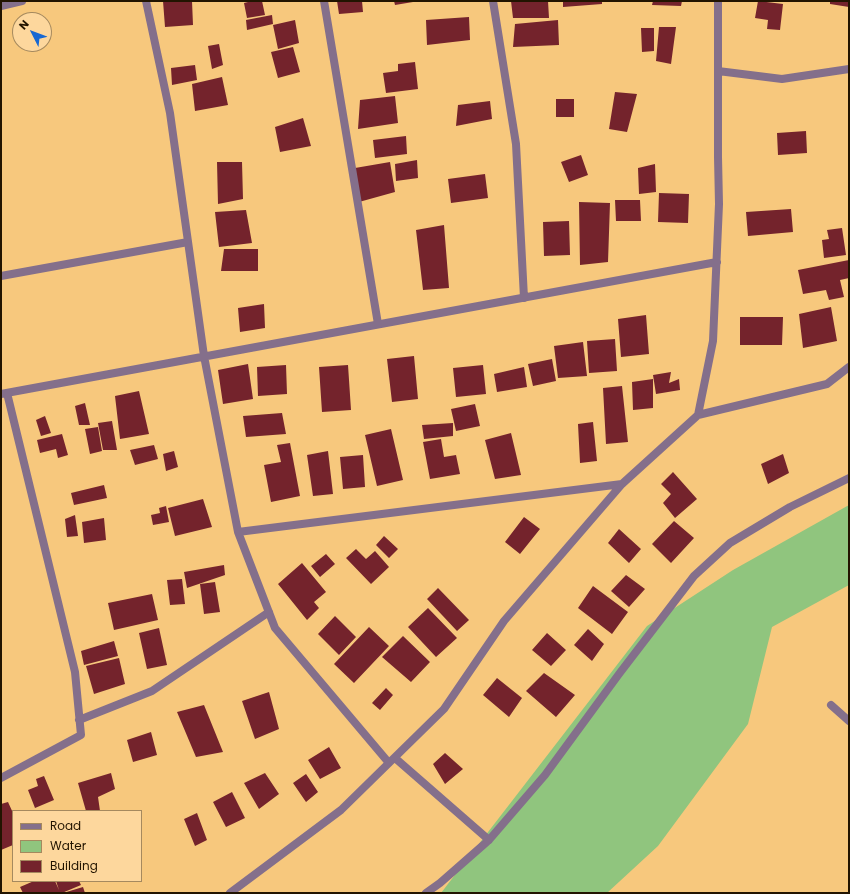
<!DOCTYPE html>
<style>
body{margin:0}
#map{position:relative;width:850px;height:894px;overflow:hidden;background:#f7c87d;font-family:Poppins,sans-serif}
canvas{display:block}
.frame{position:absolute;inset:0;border:2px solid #221400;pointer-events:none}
.legend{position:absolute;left:12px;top:810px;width:130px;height:72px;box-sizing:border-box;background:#fdd79d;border:1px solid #a5895e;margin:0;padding:5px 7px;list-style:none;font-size:12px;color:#221400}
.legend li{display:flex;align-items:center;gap:8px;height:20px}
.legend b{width:20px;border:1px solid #a5895e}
.north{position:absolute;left:12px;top:12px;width:40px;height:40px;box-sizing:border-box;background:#fdd79d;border:1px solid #a5895e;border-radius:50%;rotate:312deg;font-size:11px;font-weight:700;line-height:16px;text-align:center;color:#221400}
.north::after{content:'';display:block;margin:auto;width:14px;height:18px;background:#1868d2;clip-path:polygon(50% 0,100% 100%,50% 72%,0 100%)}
</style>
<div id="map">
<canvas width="850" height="894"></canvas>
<div class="frame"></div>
<ul class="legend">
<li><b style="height:5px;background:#846f8b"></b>Road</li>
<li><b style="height:11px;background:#90c57e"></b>Water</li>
<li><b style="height:11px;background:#74232c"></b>Building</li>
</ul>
<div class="north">N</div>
</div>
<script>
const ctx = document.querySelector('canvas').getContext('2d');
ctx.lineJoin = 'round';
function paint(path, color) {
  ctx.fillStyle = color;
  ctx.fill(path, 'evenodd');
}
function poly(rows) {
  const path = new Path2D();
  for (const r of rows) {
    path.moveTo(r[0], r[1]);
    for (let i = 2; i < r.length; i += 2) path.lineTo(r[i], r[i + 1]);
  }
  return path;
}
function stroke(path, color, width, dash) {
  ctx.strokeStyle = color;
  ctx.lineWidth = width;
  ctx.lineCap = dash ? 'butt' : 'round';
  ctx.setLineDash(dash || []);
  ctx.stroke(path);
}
paint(poly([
 [849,505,849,585,772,627,748,724,658,846,607,893,441,893,647,626,733,570]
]), '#90c57e');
paint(poly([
 [163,1,192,1,193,25,165,27],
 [252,1,262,1,265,15,247,18,244,3],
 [337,1,362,1,363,12,339,14],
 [394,1,413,1,413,2,395,5],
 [511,1,548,1,549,18,513,18],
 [563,1,602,1,602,4,563,7],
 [653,1,682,1,681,6,652,5],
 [758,1,783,4,780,30,767,29,768,20,755,18],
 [830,1,849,1,849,7,830,4],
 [272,15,273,24,247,30,246,20],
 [469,17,470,40,427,45,426,20],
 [295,20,299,43,278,49,273,25],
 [558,20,559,45,513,47,515,24],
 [659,27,676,27,671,64,656,61],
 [641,28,654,28,654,51,642,52],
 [219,44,223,65,212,69,208,46],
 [293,47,300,72,278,78,271,52],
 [415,62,418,89,386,93,383,73,398,71,398,64],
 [195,65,197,80,172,85,171,68],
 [222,77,228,105,195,111,192,84],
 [615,92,637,94,627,132,609,129],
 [395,96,398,123,358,129,360,100],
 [556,99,574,99,574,117,556,117],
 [490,101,492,119,456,126,458,105],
 [303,118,311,146,280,152,275,127],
 [806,131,807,153,778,155,777,133],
 [406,136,407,154,375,158,373,140],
 [581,155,588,175,569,182,561,162],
 [417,160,418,178,396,181,395,164],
 [217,162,242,162,243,199,218,204],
 [390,162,395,192,359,202,355,168],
 [655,164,656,192,639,194,638,168],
 [485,174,488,198,451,203,448,179],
 [659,193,689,194,688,223,658,222],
 [615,200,640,200,641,221,616,221],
 [579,202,610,203,608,262,580,265],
 [791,209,793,232,748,236,746,212],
 [246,210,252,243,219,247,215,212],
 [569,221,570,255,544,256,543,222],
 [444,225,449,288,423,290,416,230],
 [842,228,846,255,824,258,822,240,829,239,827,230],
 [224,249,258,249,258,271,221,271],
 [849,260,849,278,840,280,844,297,829,300,826,290,803,294,798,270],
 [264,304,265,328,240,332,238,308],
 [831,307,837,341,803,348,799,314],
 [646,315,649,354,621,357,618,319],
 [740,317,783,317,782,345,740,345],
 [615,339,617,371,589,373,587,341],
 [583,342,587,376,558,378,554,346],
 [414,356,418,399,392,402,387,359],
 [552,359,556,381,533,386,528,364],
 [248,364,253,399,223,404,218,370],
 [286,365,287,394,258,396,257,367],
 [348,365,351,410,322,412,319,367],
 [483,365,486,394,456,397,453,368],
 [524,367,527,387,497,392,494,374],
 [671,372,669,383,679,379,680,390,656,394,653,375],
 [653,379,653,408,633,410,632,382],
 [622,386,628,442,606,444,603,388],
 [139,391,149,434,120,439,115,396],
 [85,403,90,425,79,425,75,406],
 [475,404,480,426,456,431,451,409],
 [282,413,286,434,246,437,243,416],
 [45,416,51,433,41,436,36,420],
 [112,421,117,450,103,450,98,423],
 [593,422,597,461,580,463,578,424],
 [453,423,453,436,424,439,422,425],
 [98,427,102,451,90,454,85,429],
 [391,429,403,480,377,486,365,435],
 [511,433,521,475,495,479,485,440],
 [62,434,68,455,58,458,56,449,40,453,37,440],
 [441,439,444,457,456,455,460,474,430,479,423,442],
 [290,443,300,496,271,502,264,465,281,462,277,445],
 [154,445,158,459,135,465,130,450],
 [174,451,178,467,166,471,163,454],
 [328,451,333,494,313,496,307,455],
 [783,454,789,473,768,484,761,464],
 [363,455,365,487,343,489,340,457],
 [673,472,697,499,675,518,663,503,671,494,661,484],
 [104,485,107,498,74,505,71,493],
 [203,499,212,527,175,536,168,508],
 [166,506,169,522,153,525,151,515,160,513,159,508],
 [75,515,78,536,67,537,65,519],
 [524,517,540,529,520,554,505,542],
 [104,518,106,540,84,543,82,522],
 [674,521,694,538,671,563,652,544],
 [619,529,641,549,629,563,608,543],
 [384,536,398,549,389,558,376,545],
 [356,549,366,559,375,551,389,567,371,584,346,558],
 [326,554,335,564,320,577,311,566],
 [302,563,326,592,314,602,319,608,307,620,278,584],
 [224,565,225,575,187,588,184,572],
 [626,575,645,589,629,607,611,591],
 [182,579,185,604,170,605,167,580],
 [215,582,220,612,204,614,200,584],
 [593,586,628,612,612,634,578,608],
 [438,588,469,620,457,631,427,599],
 [152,594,158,620,114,630,108,603],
 [428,608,457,638,436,657,408,627],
 [335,616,356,637,339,655,318,634],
 [369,627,389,646,354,683,334,664],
 [159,628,167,665,147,669,139,633],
 [588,629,604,644,592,661,574,645],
 [547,633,566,650,551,666,532,650],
 [403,636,430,662,411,682,382,657],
 [114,641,118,656,84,665,81,651],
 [119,658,125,684,94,694,86,666],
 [544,673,575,695,556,717,526,691],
 [497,678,522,698,509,717,483,695],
 [386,688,393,695,380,710,372,703],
 [269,692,279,729,255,739,242,701],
 [204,705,223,752,196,757,177,712],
 [151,732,157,755,133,762,127,740],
 [329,747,341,768,320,779,308,760],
 [445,753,463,769,445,784,433,764],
 [111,773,115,789,98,797,100,811,86,811,78,783],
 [265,773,279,794,259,809,244,783],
 [306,774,318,792,306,802,293,783],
 [44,776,54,800,35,808,28,790,38,786,36,779],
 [232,792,245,818,226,827,213,802],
 [8,802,13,813,13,845,1,850,1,804],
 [197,813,207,840,195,846,184,819],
 [34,881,55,881,59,890,56,881,79,881,81,885,62,893,23,893,20,887],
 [83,887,85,893,63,893]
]), '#74232c');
stroke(poly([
 [146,1,170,113,204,356,238,532,275,628,389,763],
 [324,1,378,324],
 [493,1,516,144,524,298],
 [1,6,22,1],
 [718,71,782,79,849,69],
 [1,276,188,242],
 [1,394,717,262],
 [698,415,827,384,849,367],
 [238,532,622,484],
 [831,705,849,721],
 [79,720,152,691,269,612],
 [395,758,489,840],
 [1,778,81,735,75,672,7,393],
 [230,893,341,810,444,709,504,621,622,484,698,415,713,341,719,204,718,157,718,1],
 [426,893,440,883,489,840,545,775,619,674,694,576,730,543,790,507,849,478]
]), '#846f8b', 8);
</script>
